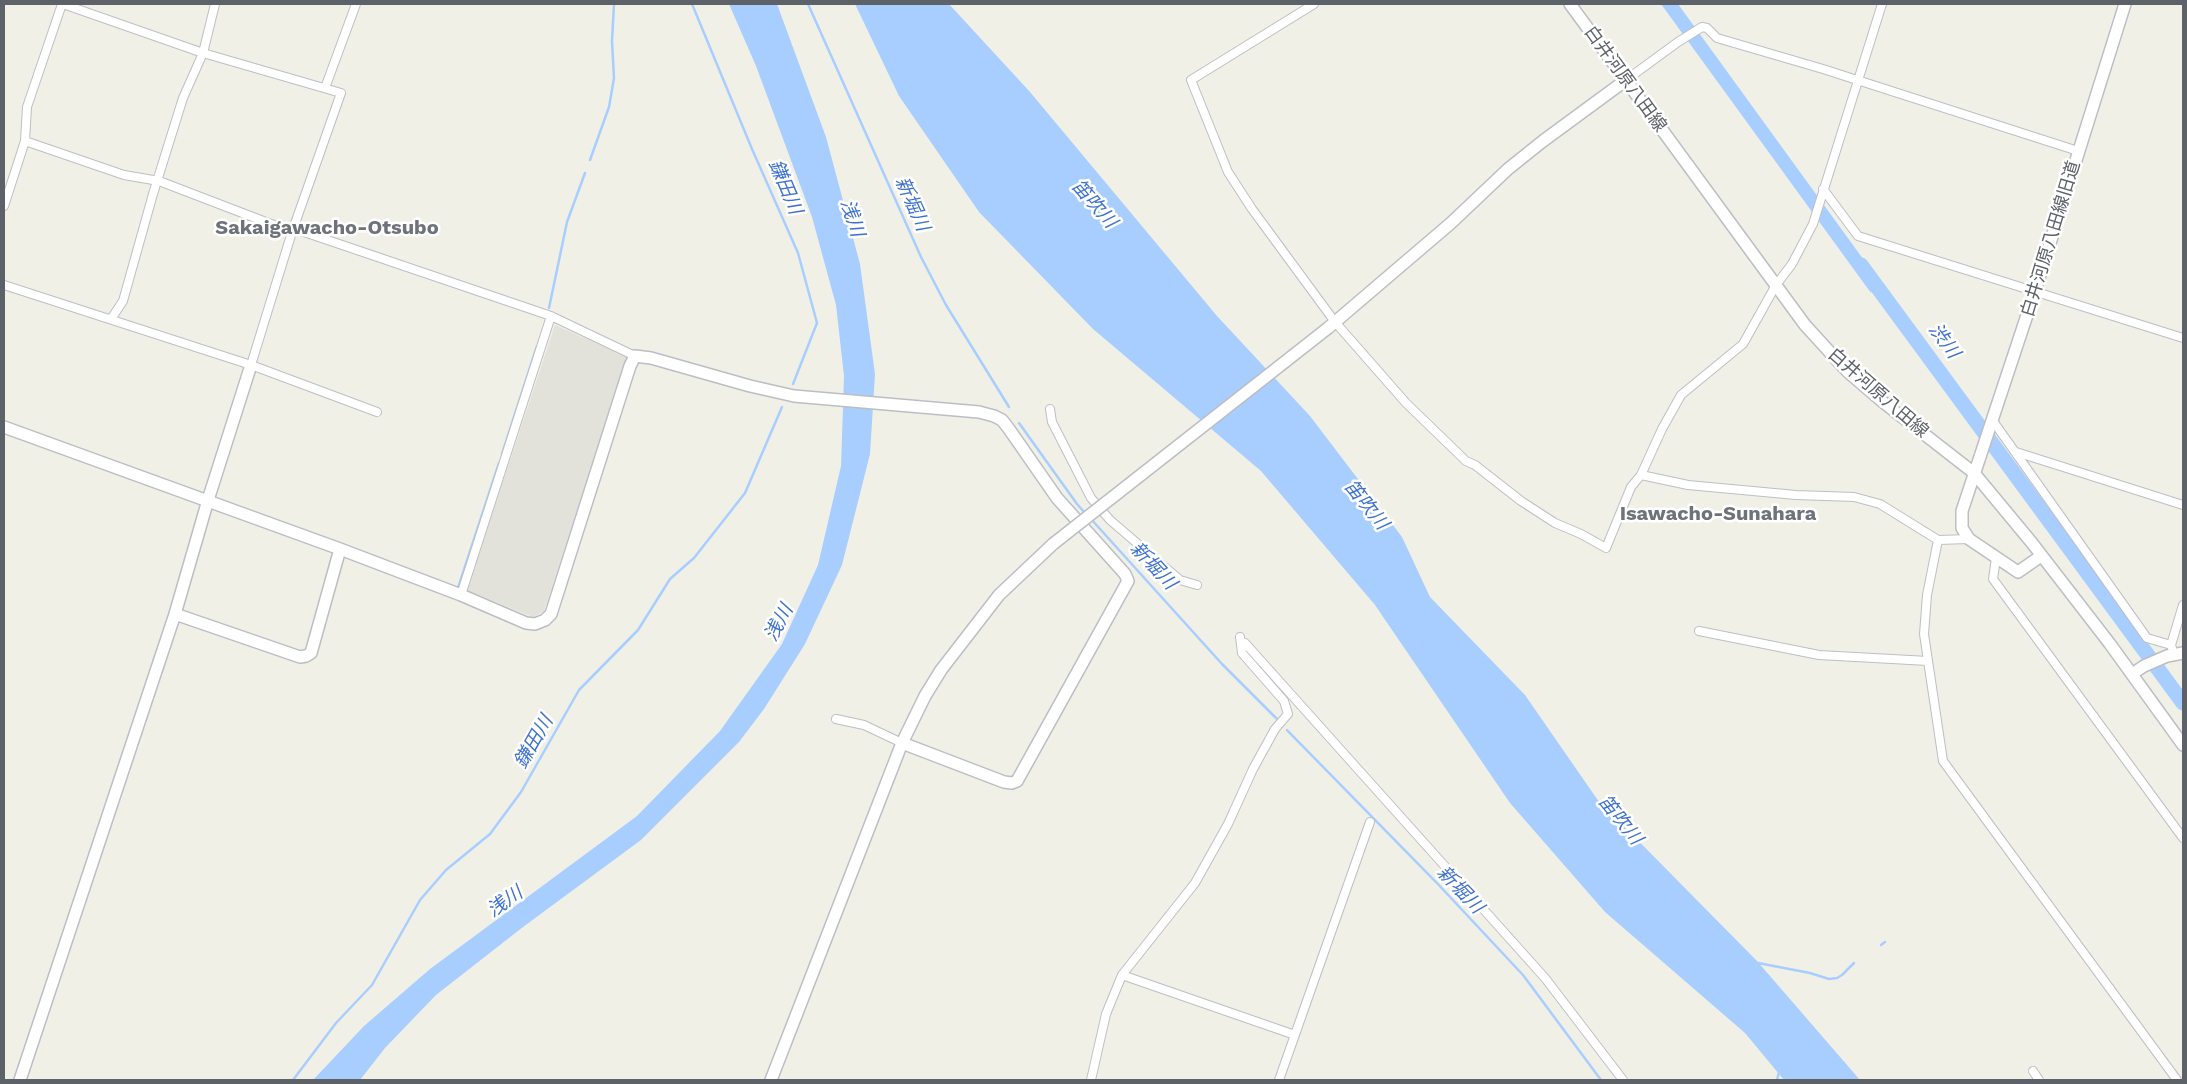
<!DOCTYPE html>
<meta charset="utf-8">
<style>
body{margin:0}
#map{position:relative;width:2187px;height:1084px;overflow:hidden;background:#f1f0e6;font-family:"Work Sans",sans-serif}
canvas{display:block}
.frame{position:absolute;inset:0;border:5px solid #5d6168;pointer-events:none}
</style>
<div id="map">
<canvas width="2187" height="1084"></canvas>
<div class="frame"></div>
</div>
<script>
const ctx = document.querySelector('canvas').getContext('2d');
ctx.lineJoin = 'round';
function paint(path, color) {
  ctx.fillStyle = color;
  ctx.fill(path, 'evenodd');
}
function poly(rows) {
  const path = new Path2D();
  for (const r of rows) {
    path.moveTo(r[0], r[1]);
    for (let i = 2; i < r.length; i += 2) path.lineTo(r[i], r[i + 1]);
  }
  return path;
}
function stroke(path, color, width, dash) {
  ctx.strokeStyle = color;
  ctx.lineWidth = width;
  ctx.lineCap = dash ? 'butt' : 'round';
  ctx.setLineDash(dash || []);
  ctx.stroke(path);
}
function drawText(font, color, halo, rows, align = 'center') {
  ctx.font = font + ' "Work Sans","Noto Sans JP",sans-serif';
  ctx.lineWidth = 5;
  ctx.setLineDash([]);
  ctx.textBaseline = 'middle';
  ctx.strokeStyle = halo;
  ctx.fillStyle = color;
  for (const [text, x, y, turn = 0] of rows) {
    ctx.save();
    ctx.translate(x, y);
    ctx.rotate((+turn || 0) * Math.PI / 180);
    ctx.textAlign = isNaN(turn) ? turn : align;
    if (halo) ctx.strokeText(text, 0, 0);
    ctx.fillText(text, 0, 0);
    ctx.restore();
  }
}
paint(poly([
 [555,325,627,357,544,611,533,617,467,590]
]), '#e2e1da');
paint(poly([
 [729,4,777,4,826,137,860,264,875,374,870,454,842,565,805,644,764,709,739,742,641,840,523,927,436,995,385,1048,360,1080,313,1080,364,1026,430,969,637,816,720,731,782,644,818,565,841,466,844,376,836,305,812,217,756,66],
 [855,4,949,4,1030,92,1217,316,1310,416,1402,537,1430,597,1525,695,1597,799,1757,961,1860,1080,1784,1080,1745,1033,1605,912,1510,803,1375,605,1261,471,1093,329,979,212,899,96],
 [1661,4,1678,4,1874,274,1871,293]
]), '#a8ceff');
stroke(poly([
 [692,4,752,149,798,253,817,323,793,384],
 [808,4,921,257,946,305,1009,407],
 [590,160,609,107,614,78,612,41,614,4],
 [549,308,567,222,585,173],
 [1019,423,1077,504,1085,513],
 [502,454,537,346],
 [1091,519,1222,664,1277,719],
 [458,588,499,463],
 [1287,730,1436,882,1523,975,1601,1080],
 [1881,945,1885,942],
 [1758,963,1810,973,1829,979,1837,978,1842,975,1854,963],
 [293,1080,336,1023,372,985,420,900,446,870,490,834,521,792,579,690,638,630,670,579,694,558,745,493,782,407],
 [1777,1080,1779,1072]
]), '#a8ceff', 2.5);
stroke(poly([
 [1861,265,2183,703]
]), '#a8ceff', 15);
const street = poly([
 [63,4,203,53,341,93,292,232,251,365],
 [1314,4,1191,80,1228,172,1252,209,1335,322,1406,403,1466,461,1475,465,1521,501,1555,523,1581,534,1606,548,1631,487,1641,475,1662,429,1681,395,1743,344,1776,285,1792,264,1813,224,1882,4],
 [1626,80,1678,42,1702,27,1707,28,1717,38,1823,69,2078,151],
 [325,88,356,4],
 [25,141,124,175,159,181,292,232,301,231,551,316,635,356],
 [1823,189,1858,236,2183,338],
 [4,206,25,141,27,107,62,4],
 [4,285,251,365,377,412],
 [111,319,123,301,153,194,183,98,203,53,215,4],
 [1050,409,1052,422,1091,498,1110,520,1180,580,1197,585],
 [1993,421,2147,638,2171,645],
 [2016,452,2183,505],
 [1641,475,1688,485,1796,495,1854,497,1880,504,1938,540,1969,539],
 [1938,540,1927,595,1924,634,1943,761,2177,1080],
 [1996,558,1993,579,2183,838],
 [461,595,551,316],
 [1699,631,1819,655,1928,661],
 [1245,643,1545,978,1623,1080],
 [2172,648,2171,645,2183,605],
 [836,719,864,725,902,743],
 [1122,975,1295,1035],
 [2033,1071,2039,1080],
 [1091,1080,1106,1014,1122,975,1195,883,1228,824,1253,769,1275,729,1288,714,1284,701,1242,653,1240,637],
 [1279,1080,1370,822]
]);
const secondary = poly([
 [1570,4,1805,325,1848,372,1883,402,1974,473,2032,543,2110,644,2183,745],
 [1328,328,1451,223,1508,169,1543,141,1626,80],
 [4,427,340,549,461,595,526,623,535,624,545,620,551,614,630,366,635,356,651,358,750,386,794,396,979,412,994,416,1002,420,1009,429,1057,498,1125,574,1128,581,1017,781,1012,783,1004,782,902,743],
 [2041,556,2018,572,1969,539,1962,528,1962,511,2035,291,2125,4],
 [175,614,300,657,306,656,311,653,340,549],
 [2132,674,2144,666,2167,656,2183,653],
 [20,1080,175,614,208,500,251,365],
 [771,1080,902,743,925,696,941,670,999,595,1053,544]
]);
stroke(street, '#bdbfc6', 10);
stroke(secondary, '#bbbec5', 14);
stroke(street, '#fff', 8);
stroke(secondary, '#fff', 11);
const secondaryBridge = poly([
 [1053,544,1328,328]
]);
stroke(secondaryBridge, '#bbbec5', 14, []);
stroke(secondaryBridge, '#fff', 11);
drawText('18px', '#5d6168', '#fff', [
 ["白井河原八田線",1625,79,54],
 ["白井河原八田線旧道",2051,239,-73],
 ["白井河原八田線",1878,393,41]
]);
drawText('italic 19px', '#3f72ce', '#fff', [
 ["鎌田川",785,187,67],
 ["新堀川",912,204,66],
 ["笛吹川",1094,204,49],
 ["浅川",852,218,72],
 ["渋川",1944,341,54],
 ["笛吹川",1366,505,51],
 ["新堀川",1153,566,47],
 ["浅川",779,623,-62],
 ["鎌田川",534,742,-60],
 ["笛吹川",1620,820,51],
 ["新堀川",1460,890,46],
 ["浅川",505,902,-35]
]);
drawText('bold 20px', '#6e737a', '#fff', [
 ["Sakaigawacho-Otsubo",327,228],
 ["Isawacho-Sunahara",1718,514]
]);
</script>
